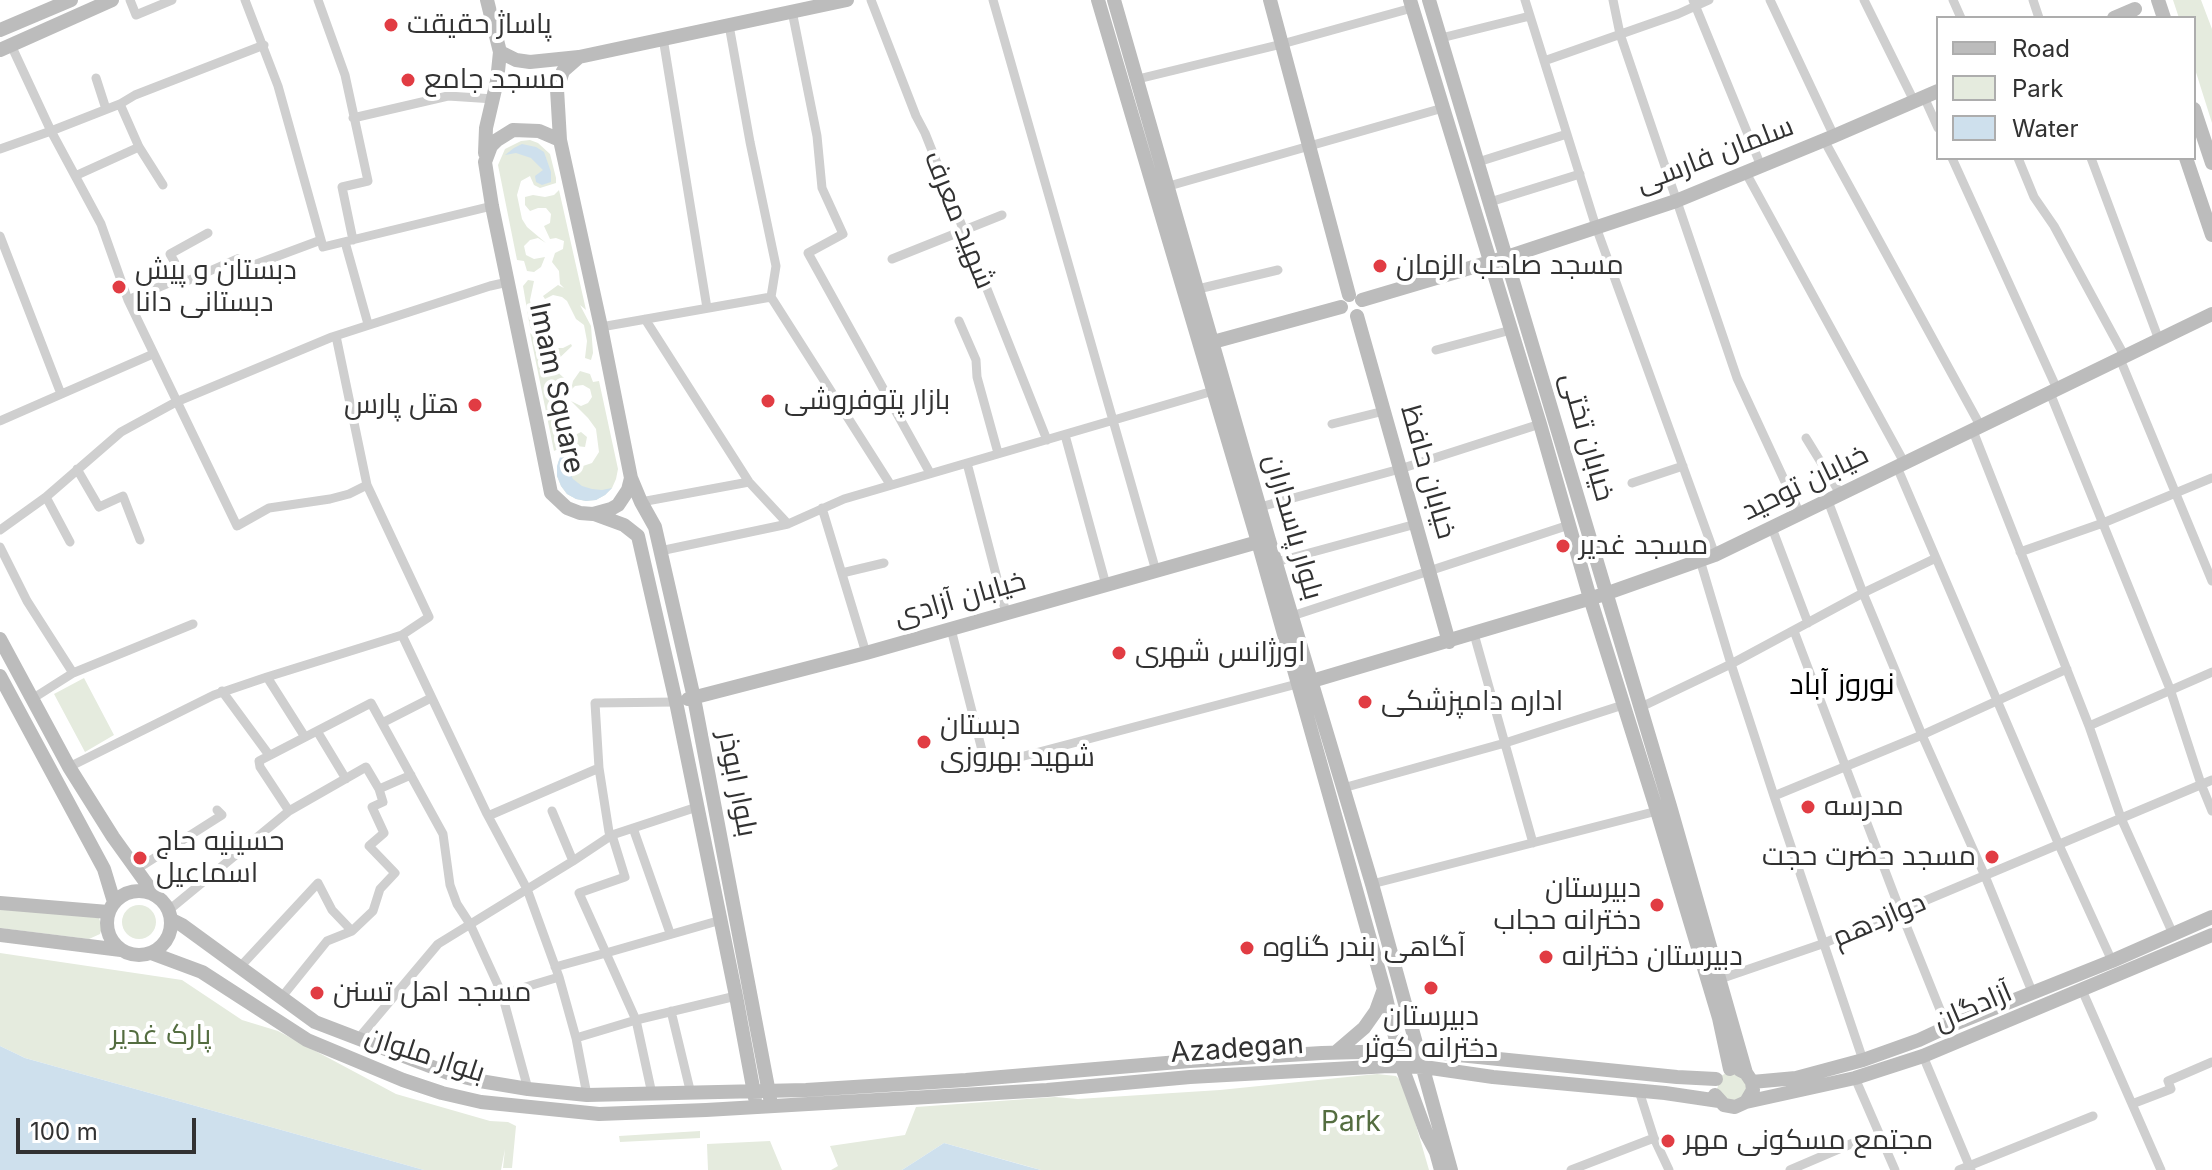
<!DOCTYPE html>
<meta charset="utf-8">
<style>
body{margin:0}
#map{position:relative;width:2212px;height:1170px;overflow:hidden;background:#fff;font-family:Inter,sans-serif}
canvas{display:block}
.legend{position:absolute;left:1936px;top:16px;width:260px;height:144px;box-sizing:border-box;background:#fff;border:2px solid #adadad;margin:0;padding:10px 14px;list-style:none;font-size:24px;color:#323232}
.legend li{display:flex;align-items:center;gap:16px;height:40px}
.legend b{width:40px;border:2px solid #adadad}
.scale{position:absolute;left:16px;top:1118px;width:180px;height:36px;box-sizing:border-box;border:4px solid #323232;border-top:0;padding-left:10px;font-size:24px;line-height:28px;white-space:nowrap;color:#323232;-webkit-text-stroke:6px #fff;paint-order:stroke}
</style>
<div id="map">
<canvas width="2212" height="1170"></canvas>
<ul class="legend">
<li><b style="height:10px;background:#bcbcbc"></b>Road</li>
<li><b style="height:22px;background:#e5ebde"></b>Park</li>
<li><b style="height:22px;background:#cee0ed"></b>Water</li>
</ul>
<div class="scale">100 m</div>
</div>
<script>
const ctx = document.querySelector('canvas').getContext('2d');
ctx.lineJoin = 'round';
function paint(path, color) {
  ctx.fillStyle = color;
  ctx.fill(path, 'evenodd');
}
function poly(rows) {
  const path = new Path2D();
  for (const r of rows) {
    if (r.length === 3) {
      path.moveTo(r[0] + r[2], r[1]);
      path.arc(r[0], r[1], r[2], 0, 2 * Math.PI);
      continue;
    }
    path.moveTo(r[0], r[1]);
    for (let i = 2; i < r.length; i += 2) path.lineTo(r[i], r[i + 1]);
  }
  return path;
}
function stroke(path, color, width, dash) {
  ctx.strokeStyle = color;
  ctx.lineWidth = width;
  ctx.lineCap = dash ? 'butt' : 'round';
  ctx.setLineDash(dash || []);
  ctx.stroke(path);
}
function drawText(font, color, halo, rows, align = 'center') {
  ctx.font = font + ' Inter,Cairo,sans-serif';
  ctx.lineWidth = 8;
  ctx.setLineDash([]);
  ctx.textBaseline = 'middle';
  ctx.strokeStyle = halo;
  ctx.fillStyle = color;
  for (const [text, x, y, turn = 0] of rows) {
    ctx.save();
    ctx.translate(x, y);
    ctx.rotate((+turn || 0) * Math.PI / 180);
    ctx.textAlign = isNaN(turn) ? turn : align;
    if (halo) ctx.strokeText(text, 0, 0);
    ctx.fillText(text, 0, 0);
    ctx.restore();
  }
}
paint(poly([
 [2173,0,2201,0,2212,29,2212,123,2194,66,2194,18,2179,18],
 [530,140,538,143,550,154,556,178,556,183,540,188,534,185,530,176,521,181,517,195,522,219,527,227,546,243,538,238,530,240,524,246,526,255,534,259,545,257,541,267,534,272,527,271,524,261,517,260,498,165,505,149,521,141],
 [559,190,586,310,580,305,591,326,593,353,591,360,585,358,587,341,584,325,576,319,567,301,562,297,553,295,545,299,543,296,558,285,564,288,560,284,559,271,552,262,555,253,563,249,564,241,556,238,550,239,544,226,550,223,551,214,546,208,538,208,530,211,525,205,525,197,533,195,545,197,554,195],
 [528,280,534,281,530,300,532,312,545,335,552,345,558,348,563,348,571,344,572,346,551,366,564,378,551,395,554,405,567,404,562,432,571,437,581,432,587,437,585,447,568,445,554,451,530,333,537,339,530,327,523,286],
 [580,371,590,374,593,382,599,381,618,469,616,479,612,488,605,495,596,500,586,501,576,499,567,494,561,486,557,476,558,462,563,455,567,453,576,455,580,459,580,467,592,463,599,452,596,429,588,418,571,401,581,406,588,403,592,397,590,389,583,385,575,386,571,390,573,381],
 [84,678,114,735,85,752,54,694],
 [139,922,17],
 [0,906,99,918,102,927,100,934,89,939,0,928],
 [0,953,182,980,242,1020,278,1031,396,1094,490,1121,508,1122,516,1126,512,1168,503,1168,505,1149,501,1170,424,1170,25,1058,0,1046],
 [1726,1073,1741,1073,1749,1093,1729,1104,1717,1089,1721,1076],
 [1377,1074,1396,1076,1404,1084,1429,1170,1041,1170,944,1143,902,1170,831,1170,838,1166,830,1146,905,1135,916,1107,1055,1097,1078,1099,1220,1090],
 [700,1131,700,1138,620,1142,619,1136],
 [770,1141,782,1170,708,1170,707,1144]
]), '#e5ebde');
paint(poly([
 [522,144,536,147,544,152,551,172,551,182,542,185,536,182,535,176,543,170,531,158,516,153,505,155,514,148],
 [567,453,576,455,580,459,579,467,570,473,573,479,582,486,592,489,602,490,612,488,605,495,596,500,586,501,576,499,567,494,561,486,557,476,557,466,560,457],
 [0,1046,25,1058,424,1170,0,1170],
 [944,1143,1026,1166,1041,1170,902,1170]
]), '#cee0ed');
stroke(poly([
 [130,0,136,15,172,0],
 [245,0,278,86,323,247,492,206],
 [318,0,345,75,368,181,342,187,353,240],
 [871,0,916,116,925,133,1047,440],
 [993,0,1156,571],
 [1525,0,1596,227,1715,555],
 [1613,0,1620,34,1737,378,1800,514],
 [1693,0,1761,166],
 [1770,0,1834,136],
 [1864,0,1914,101],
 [1953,0,1961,18],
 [2033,0,2039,18],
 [792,11,817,136,822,188,843,234,808,253,930,473],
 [729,25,750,142,776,266,771,297],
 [663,38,707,308],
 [1441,38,1530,16],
 [11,45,51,131,101,224,128,300,237,526,269,508,330,499,349,494,367,485],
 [1544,61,1678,14,1709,0],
 [96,78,106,109],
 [1138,79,1282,44,1412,8],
 [1924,97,1938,128],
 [120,104,139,147,163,185],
 [353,118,448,96,494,99],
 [1824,140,1981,427],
 [0,149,51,131,120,104,135,95,264,45],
 [1952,158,2057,389],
 [2018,158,2034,197,2054,226,2125,357],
 [2091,158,2159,340],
 [1478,162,1567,134],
 [1746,173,1905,464],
 [75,176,139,147],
 [1169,186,1443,108],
 [1490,202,1580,174],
 [0,236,61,394],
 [345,242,368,324],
 [892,259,1002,215],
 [183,277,170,254,208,233],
 [1198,289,1278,270],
 [128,300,183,277,187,281,237,259,243,269,321,240],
 [645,319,749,482,788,524],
 [959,321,976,360,977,377,998,453],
 [601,327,771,297,890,484],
 [336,336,367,485,429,617,402,635,487,814,527,889,559,977,576,1038],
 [1436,350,1511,330],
 [2120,359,2212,581],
 [2050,393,2170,689,2201,784,2212,811],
 [0,421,153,354],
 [1332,424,1384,411],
 [1973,431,2089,726,2121,818,2173,934],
 [1065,435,1106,585],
 [1806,438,1841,495],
 [967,463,1006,613],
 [1897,467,2059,845,2112,961],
 [77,469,99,507,123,496,140,540],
 [1632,483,1683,466],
 [46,497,70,542],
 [1828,501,1863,593,1922,735,1985,876,2033,994],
 [641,502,749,482],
 [1260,507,1400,469,1540,424],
 [822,508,866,653],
 [1772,528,1808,623],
 [0,530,46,497,121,432,176,402,332,337,490,286,508,282],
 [0,547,27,601,73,673],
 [660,551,788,524,844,499,1213,391],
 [2020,552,2103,523,2212,478],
 [1700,560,1731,664,1774,796,1863,1060],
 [1276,562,1416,524],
 [842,573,884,563],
 [1292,616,1569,525],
 [951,629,986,766,1297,684],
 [1794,631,1900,910,1947,1027],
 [1474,634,1533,843],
 [267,677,402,635],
 [222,691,269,755],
 [32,699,73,673,193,624],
 [1639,708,1731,664,1863,593,1936,558],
 [382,723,443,834,450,885,457,904,470,924,502,994,528,1089],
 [2089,726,2212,672],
 [317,731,346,779],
 [69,767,214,695,267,677,305,737],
 [599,768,595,703,676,702],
 [1343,788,1505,743,1623,705],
 [1774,796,1922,735,2067,669],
 [289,811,260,767,259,761,371,703,382,723,431,698],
 [552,811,573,861],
 [488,816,599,768,609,832,612,835,625,877,579,893,606,953,555,967],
 [633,828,670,933],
 [137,869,222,815,217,810],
 [1372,884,1657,811],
 [169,910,289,811,366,767,379,789,411,775],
 [721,920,606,953,636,1020,736,996],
 [240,967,318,883,332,910,352,931],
 [1720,979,1822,944,2212,780],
 [2082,990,2161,1170],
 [502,994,559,977],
 [281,998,327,941,352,931,373,911,380,889,395,873,369,846,384,833,372,807,383,802,379,789],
 [671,1011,691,1094],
 [358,1039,438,944,573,861,612,835,697,807],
 [1923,1056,1971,1170],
 [1855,1078,1895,1170],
 [1639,1091,1654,1138],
 [587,1095,576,1038,636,1020,652,1094],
 [2132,1104,2171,1089,2168,1081,2212,1062],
 [1571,1170,1654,1138,1669,1170],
 [1790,1170,1853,1143],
 [1959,1170,2093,1116]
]), '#cfcfcf', 9);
stroke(poly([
 [1098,0,1258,542,1384,989,1402,1067,1427,1135,1436,1152,1441,1170],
 [1114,0,1269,540,1372,884,1451,1170],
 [1270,0,1349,295],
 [1410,0,1540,424,1590,598,1657,811,1719,1018,1730,1069],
 [1429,0,1670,806,1746,1073],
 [2158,0,2164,18],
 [2114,18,2135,9],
 [0,30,71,0],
 [0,50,112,0],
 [500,52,516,60,530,62,579,57,847,0],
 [2194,109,2212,163],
 [513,130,539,131,560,140,601,327,631,478,628,490,618,505,611,509,593,514,580,513,567,508,551,493,537,423,492,206,485,162,491,146,497,140,513,130],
 [560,140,557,89,563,71,579,57],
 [485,153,486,128,497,81,500,52,487,0],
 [2186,158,2212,235],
 [1362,300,1507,257,1676,201,1834,136,1938,91],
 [1357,316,1449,642],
 [1213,342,1341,307],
 [631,478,641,502,655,527,694,698,770,1098],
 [594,514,624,525,638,536,676,702,736,996,755,1098],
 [0,639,69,767,113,837,154,894],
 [0,676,104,869,114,902],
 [1312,681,1605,594,1715,555,2212,314],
 [688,699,866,653,1258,542],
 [139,923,32],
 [0,903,108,912],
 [172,920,182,925,315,1022,448,1073,480,1081,528,1089,587,1095,806,1090,966,1080,1190,1061,1322,1053,1398,1051,1419,1051,1677,1077,1716,1079],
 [0,935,121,950],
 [151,953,202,972,307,1040,403,1080,442,1093,481,1102,599,1114,706,1110,1047,1090,1190,1077,1389,1066,1424,1067,1493,1077,1665,1093,1719,1101],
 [1336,1052,1364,1028,1376,1011,1384,989],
 [1740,1070,1746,1073,1752,1082,1753,1090,1746,1102],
 [1752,1082,1796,1078,1863,1060,1919,1040,1947,1027,2112,961,2212,917],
 [1715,1095,1724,1105,1735,1107,1746,1102,1855,1078,1923,1056,2212,935]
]), '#bcbcbc', 14);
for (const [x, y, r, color] of [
 [391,25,8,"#e13c43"],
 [408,80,8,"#e13c43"],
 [1380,266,8,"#e13c43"],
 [119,287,8,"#e13c43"],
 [768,401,8,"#e13c43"],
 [475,405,8,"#e13c43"],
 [1563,546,8,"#e13c43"],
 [1119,653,8,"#e13c43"],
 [1365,702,8,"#e13c43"],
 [924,742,8,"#e13c43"],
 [1808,807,8,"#e13c43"],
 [1992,857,8,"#e13c43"],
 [140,858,8,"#e13c43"],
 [1657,905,8,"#e13c43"],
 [1247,948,8,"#e13c43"],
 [1546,957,8,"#e13c43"],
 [1431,988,8,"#e13c43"],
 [317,993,8,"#e13c43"],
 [1668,1141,8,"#e13c43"]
]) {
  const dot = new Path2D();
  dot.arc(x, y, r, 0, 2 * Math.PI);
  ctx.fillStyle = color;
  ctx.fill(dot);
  stroke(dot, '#fff', 3);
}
drawText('28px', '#323232', '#fff', [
 ["پاساژ حقیقت",407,25],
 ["مسجد جامع",424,80],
 ["مسجد صاحب الزمان",1396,266],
 ["دبستان و پیش",135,271],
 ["دبستانی دانا",135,303],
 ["بازار پتوفروشی",784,401],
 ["هتل پارس",459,405,"right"],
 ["مسجد غدیر",1579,546],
 ["اورژانس شهری",1135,653],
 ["اداره دامپزشکی",1381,702],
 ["دبستان",940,726],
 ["شهید بهروزی",940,758],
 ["مدرسه",1824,807],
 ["حسینیه حاج",156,842],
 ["اسماعیل",156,874],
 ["مسجد حضرت حجت",1976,857,"right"],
 ["دبیرستان",1641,889,"right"],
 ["دخترانه حجاب",1641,921,"right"],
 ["آگاهی بندر گناوه",1263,948],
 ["دبیرستان دخترانه",1562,957],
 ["مسجد اهل تسنن",333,993],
 ["دبیرستان",1431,1017,"center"],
 ["دخترانه کوثر",1431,1049,"center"],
 ["مجتمع مسکونی مهر",1684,1141]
], 'left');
drawText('28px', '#323232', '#fff', [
 ["سلمان فارسی",1715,155,-21],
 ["شهید معرف",959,220,68],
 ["Imam Square",556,388,78],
 ["خیابان تختی",1587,437,74],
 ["خیابان حافظ",1428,472,74],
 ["خیابان توحید",1805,483,-26],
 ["بلوار پاسداران",1293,527,74],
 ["خیابان آزادی",960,599,-16],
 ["بلوار ابوذر",737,784,79],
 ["دوازدهم",1879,920,-23],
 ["آزادگان",1973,1007,-23],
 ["Azadegan",1237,1049,-4],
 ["بلوار ملوان",425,1055,18]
]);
drawText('28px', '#546d40', '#fff', [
 ["پارک غدیر",161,1036],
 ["Park",1351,1123]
]);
drawText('30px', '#000', '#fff', [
 ["نوروز آباد",1842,685]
]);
</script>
